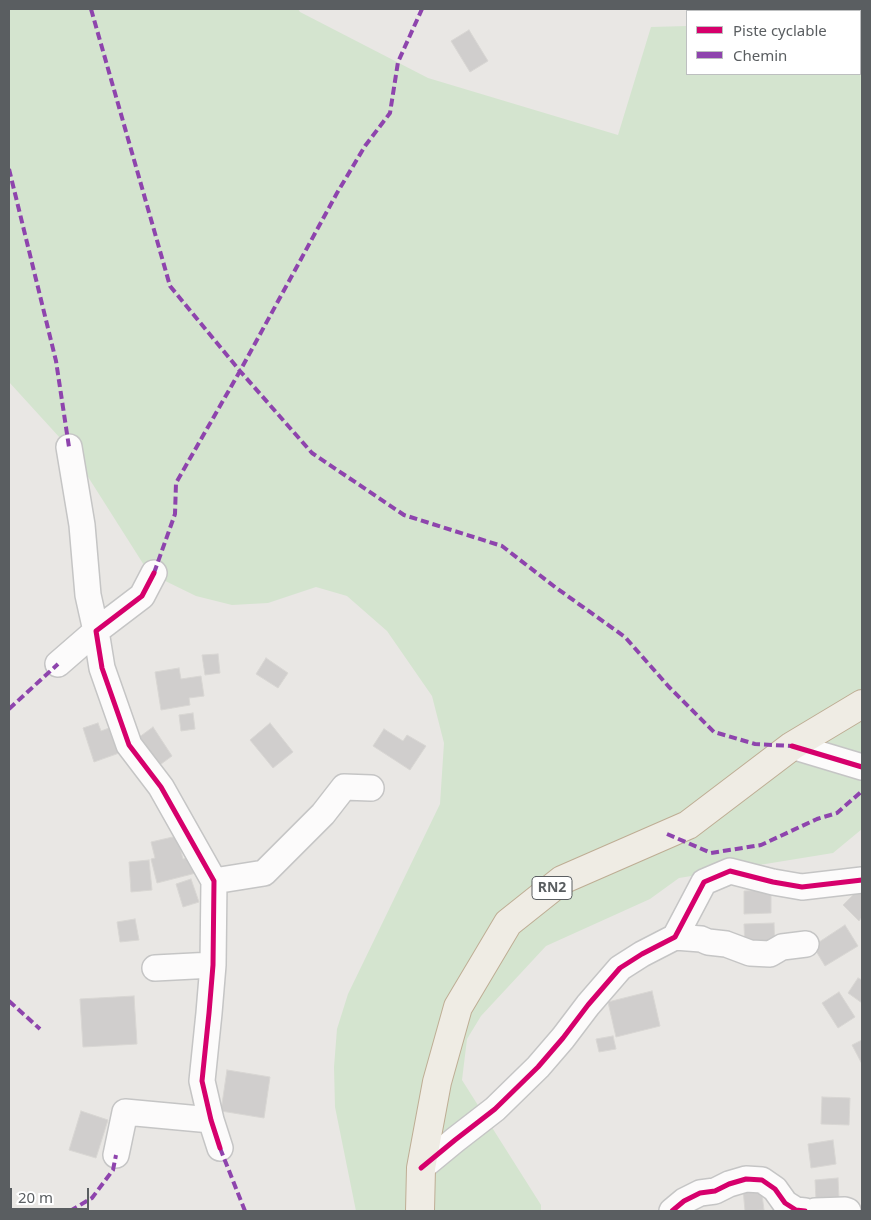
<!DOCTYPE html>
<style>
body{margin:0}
#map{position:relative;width:871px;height:1220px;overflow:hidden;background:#e9e7e4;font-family:"Noto Sans",sans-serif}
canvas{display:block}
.frame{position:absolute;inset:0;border:10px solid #5a5e61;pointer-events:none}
.legend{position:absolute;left:686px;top:10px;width:175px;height:65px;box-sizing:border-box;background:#fff;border:1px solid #bdbfc0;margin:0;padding:6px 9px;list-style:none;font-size:15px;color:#5a5e61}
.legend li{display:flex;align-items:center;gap:10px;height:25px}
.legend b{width:25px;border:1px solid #bdbfc0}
.scale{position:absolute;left:10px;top:1188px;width:79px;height:22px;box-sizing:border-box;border:2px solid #5a5e61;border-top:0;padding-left:6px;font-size:15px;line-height:18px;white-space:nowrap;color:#5a5e61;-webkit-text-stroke:4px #fff;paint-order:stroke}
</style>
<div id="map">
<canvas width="871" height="1220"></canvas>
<div class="frame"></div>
<ul class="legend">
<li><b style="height:6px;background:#d6006c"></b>Piste cyclable</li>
<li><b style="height:6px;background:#8e44ad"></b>Chemin</li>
</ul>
<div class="scale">20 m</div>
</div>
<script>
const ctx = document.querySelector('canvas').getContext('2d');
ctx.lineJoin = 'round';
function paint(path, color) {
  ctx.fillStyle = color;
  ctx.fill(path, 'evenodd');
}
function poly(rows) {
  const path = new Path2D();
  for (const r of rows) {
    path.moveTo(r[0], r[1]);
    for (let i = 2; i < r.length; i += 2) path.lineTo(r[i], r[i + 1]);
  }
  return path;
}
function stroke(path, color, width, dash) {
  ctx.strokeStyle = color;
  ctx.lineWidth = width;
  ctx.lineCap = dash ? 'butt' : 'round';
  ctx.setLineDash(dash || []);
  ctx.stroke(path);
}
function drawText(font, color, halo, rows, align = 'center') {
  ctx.font = font + ' "Noto Sans",sans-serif';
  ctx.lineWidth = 4;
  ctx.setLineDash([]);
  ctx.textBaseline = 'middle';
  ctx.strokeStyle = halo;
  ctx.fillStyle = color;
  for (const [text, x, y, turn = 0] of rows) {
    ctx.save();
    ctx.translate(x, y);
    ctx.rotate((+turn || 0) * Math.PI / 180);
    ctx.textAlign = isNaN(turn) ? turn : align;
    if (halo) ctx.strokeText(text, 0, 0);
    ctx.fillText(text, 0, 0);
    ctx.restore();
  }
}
paint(poly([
 [9,9,298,9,300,12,428,78,618,135,651,27,687,26,687,74,860,74,860,11,743,11,744,9,862,9,862,829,833,853,679,878,650,899,546,946,481,1016,467,1039,462,1080,541,1205,541,1211,356,1211,335,1107,334,1067,337,1029,348,994,440,804,444,743,432,696,387,631,347,596,316,587,268,603,232,605,196,596,149,573,71,450,9,382]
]), '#d4e4cf');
const building = poly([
 [469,30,488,61,470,72,451,41,469,30],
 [218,654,220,673,205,675,202,655,218,654],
 [266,658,288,673,278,688,256,674,266,658],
 [179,668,181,679,201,676,204,696,189,698,190,705,161,710,155,672,179,668],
 [193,713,195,729,181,731,179,715,193,713],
 [98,723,101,731,112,727,122,752,94,762,83,728,98,723],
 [270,723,293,752,273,768,250,740,270,723],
 [153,727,172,756,157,767,138,738,153,727],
 [384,729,403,741,407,735,426,746,410,770,373,746,384,729],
 [177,836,183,859,192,857,196,873,157,883,151,859,155,858,151,842,177,836],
 [149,860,152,890,131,892,129,862,149,860],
 [191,879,199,902,183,907,176,884,191,879],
 [859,889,862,892,862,917,859,921,843,905,859,889],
 [771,890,771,913,744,914,744,891,771,890],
 [135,919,139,940,120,942,117,922,135,919],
 [774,923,775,948,745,949,744,924,774,923],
 [845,925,858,946,825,966,813,946,845,925],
 [858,978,862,980,862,1003,848,993,858,978],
 [652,991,660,1026,616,1037,608,1002,652,991],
 [839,992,855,1017,838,1028,822,1003,839,992],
 [134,996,137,1044,83,1047,80,999,134,996],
 [613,1036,616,1049,599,1052,596,1039,613,1036],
 [862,1040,862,1064,852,1045,862,1040],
 [227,1070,270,1077,264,1118,221,1111,227,1070],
 [822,1097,850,1098,849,1125,821,1124,822,1097],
 [81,1111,108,1120,96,1158,69,1150,81,1111],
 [833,1140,836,1164,811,1168,808,1144,833,1140],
 [838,1178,839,1198,816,1200,815,1180,838,1178],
 [761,1187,764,1210,745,1211,743,1189,761,1187]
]);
paint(building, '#d0cecd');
stroke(building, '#d8d6d3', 1);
const minor = poly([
 [154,573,142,596,96,631,102,668,129,745,161,787,214,881,213,965,209,1013,202,1081,211,1120,220,1148],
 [58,664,96,631,88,595,82,525,69,447],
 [792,746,862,767],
 [214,881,264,873,323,814,344,787,371,788],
 [675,937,701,939,708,942,726,944,750,953,770,954,782,947,806,944],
 [155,968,213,965],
 [116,1155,125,1112,211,1120],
 [421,1168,455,1140,495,1109,538,1067,563,1038,588,1005,620,968,642,954,675,937,704,882,730,871,773,882,802,887,862,880],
 [672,1211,684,1201,700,1193,715,1191,729,1184,746,1179,762,1180,775,1189,785,1203,796,1210,805,1211],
 [815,1211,845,1210,848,1211]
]);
const trunk = poly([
 [420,1211,421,1168,437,1082,458,1007,508,923,562,880,688,825,792,746,862,704]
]);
stroke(minor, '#c5c5c5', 28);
stroke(trunk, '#bead94', 30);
stroke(minor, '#fcfbfb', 25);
stroke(trunk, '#efece4', 28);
stroke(poly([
 [91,9,170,286,240,371,312,453,404,515,502,546,555,587,625,637,669,687,714,732,755,744,792,746],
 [9,169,56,361,69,447],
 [154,573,175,514,176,483,240,371,337,193,365,146,390,113,398,62,422,9],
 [9,709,58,664],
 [667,834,711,853,761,845,817,819,837,813,862,791],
 [9,1001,40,1029],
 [220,1148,245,1211],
 [70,1211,92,1198,113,1170,116,1155]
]), '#8e44ad', 4, [8, 4]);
stroke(poly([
 [154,573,142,596,96,631,102,668,129,745,161,787,214,881,213,965,209,1013,202,1081,211,1120,220,1148],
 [792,746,862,767],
 [421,1168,455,1140,495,1109,538,1067,563,1038,588,1005,620,968,642,954,675,937,704,882,730,871,773,882,802,887,862,880],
 [672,1211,684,1201,700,1193,715,1191,729,1184,746,1179,762,1180,775,1189,785,1203,796,1210,805,1211]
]), '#d6006c', 5);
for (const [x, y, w] of [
 [552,888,40]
]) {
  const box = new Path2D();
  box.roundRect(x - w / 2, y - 11.5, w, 23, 4);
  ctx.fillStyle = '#fff';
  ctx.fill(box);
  stroke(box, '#5a5e61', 1);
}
drawText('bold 14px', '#5a5e61', null, [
 ["RN2",552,888]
]);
</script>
